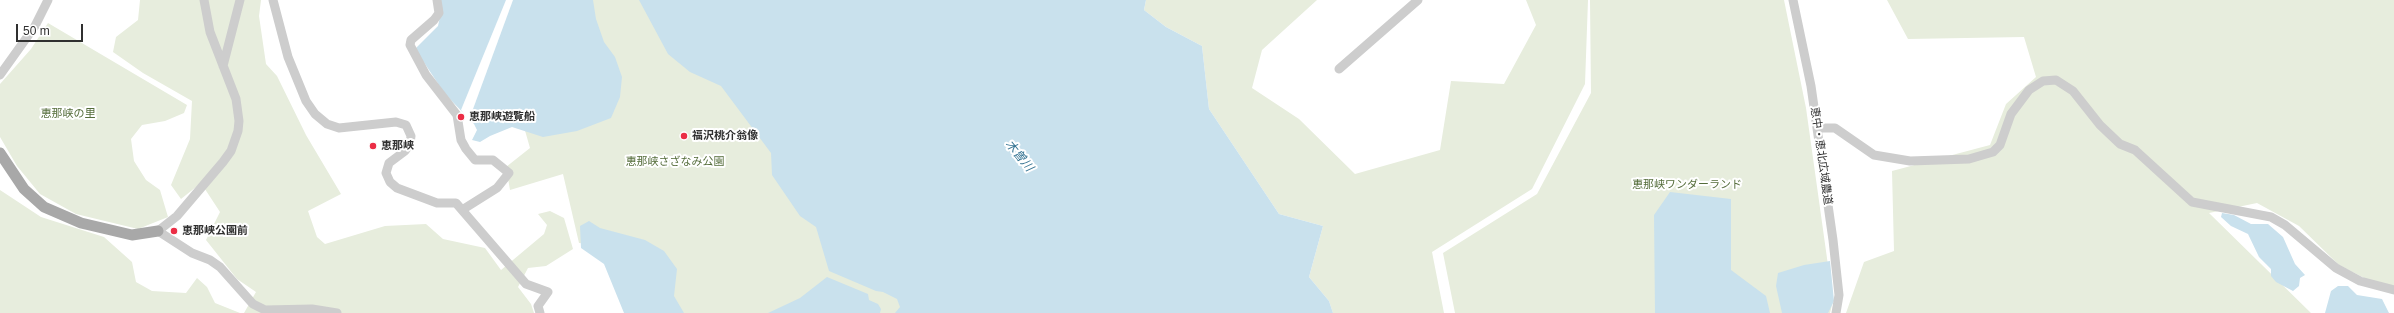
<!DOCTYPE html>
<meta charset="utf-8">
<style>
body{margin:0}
#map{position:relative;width:2394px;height:313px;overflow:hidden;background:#fff;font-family:Helvetica,sans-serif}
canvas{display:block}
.scale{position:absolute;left:16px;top:24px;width:67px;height:18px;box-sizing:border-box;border:2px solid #303030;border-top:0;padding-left:5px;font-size:12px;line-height:14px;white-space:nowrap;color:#303030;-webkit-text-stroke:3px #fff;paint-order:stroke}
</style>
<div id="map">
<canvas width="2394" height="313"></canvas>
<div class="scale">50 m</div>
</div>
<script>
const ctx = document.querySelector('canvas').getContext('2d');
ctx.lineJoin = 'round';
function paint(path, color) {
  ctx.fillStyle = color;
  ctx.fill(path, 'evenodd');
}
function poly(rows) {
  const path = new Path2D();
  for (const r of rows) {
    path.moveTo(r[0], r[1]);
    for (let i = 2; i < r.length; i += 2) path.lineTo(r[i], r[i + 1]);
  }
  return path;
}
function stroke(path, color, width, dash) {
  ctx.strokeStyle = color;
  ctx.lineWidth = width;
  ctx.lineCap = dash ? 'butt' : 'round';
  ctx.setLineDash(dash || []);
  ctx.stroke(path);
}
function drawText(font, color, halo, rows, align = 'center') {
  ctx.font = font + ' Helvetica,"Noto Sans JP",sans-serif';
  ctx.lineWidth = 4;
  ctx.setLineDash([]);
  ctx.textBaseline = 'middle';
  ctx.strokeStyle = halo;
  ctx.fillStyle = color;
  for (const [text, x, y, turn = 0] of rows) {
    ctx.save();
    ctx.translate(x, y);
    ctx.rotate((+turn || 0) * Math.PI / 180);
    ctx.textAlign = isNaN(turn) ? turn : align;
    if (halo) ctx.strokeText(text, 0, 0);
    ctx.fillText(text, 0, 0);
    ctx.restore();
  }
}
paint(poly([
 [140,0,261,0,259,16,266,64,277,76,306,135,341,194,308,211,317,237,325,244,385,226,426,224,443,239,485,248,501,270,544,234,547,225,538,214,550,211,564,218,573,249,546,266,528,268,518,287,531,304,534,313,244,313,256,292,237,279,206,240,220,212,201,183,181,199,171,185,190,139,192,101,143,73,113,52,116,37,138,20],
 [583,0,653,0,730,73,922,301,910,313,673,313,638,248,579,243,563,174,510,190,506,167,530,148,524,127],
 [1146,0,1317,0,1262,50,1252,88,1299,119,1355,174,1440,150,1451,81,1504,84,1536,25,1526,0,1588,0,1585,84,1532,189,1432,252,1444,313,1333,313,1329,301,1309,277,1323,226,1279,214,1209,109,1202,46,1166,27,1144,10],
 [1590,0,1784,0,1806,108,1833,301,1830,313,1455,313,1443,253,1537,194,1591,93],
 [1887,0,2394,0,2394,286,2378,285,2339,265,2299,226,2257,203,2209,213,2311,313,1846,313,1864,262,1894,251,1892,171,1990,145,2006,104,2036,77,2024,37,1908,39],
 [48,23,187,105,184,113,165,121,142,125,131,139,134,161,146,180,160,190,168,217,138,229,76,214,40,194,17,166,0,137,0,84,31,49],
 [0,190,41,217,104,237,132,262,136,282,152,291,186,293,197,278,207,287,215,303,240,313,0,313]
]), '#e7eddd');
paint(poly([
 [438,0,593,0,596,19,604,42,615,57,622,77,620,97,611,118,577,131,543,137,512,127,490,136,480,142,472,140,477,130,474,124,445,94,415,49,438,26,441,12],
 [639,0,1146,0,1144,10,1166,27,1202,46,1209,109,1279,214,1323,226,1309,277,1329,301,1333,313,895,313,900,307,897,299,883,292,876,291,829,271,816,227,800,216,772,175,771,153,721,86,690,72,668,54],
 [1670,192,1731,199,1731,270,1766,296,1770,313,1655,313,1654,215],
 [2222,213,2234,215,2251,224,2268,224,2283,237,2295,264,2305,275,2300,278,2299,286,2293,291,2276,282,2271,276,2271,269,2259,257,2248,234,2231,226,2221,217],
 [589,221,600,228,645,240,664,251,677,269,674,296,684,313,624,313,604,264,581,248,580,226],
 [1830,261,1834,301,1828,313,1782,313,1776,286,1778,273,1804,265],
 [827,277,868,294,869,300,878,304,881,309,880,313,768,313,800,298],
 [2338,286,2348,286,2357,295,2382,299,2389,313,2325,313,2331,291]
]), '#c9e1ed');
paint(poly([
 [506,0,513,0,469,120,461,110]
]), '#fff');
stroke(poly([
 [204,0,210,32,236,99,239,121,238,131,231,151,223,162,177,216,158,231,192,253,210,260,220,267,253,304,265,310,312,309,337,313],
 [273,0,288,57,306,101,315,114,327,124,339,128,396,122,406,125,411,136,410,144,405,151,389,163,386,173,390,182,397,188,437,203,456,203,462,210,497,188,509,173,493,160,475,160,466,149,461,140,457,115,426,75,410,45,411,40,434,20,439,13,437,0],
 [1793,0,1811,86,1833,240,1839,295,1836,313],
 [223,66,240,0],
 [1339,69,1418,0],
 [0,75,35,26,48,0],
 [1817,128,1835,128,1874,155,1910,161,1969,159,1993,152,2000,145,2011,114,2029,90,2043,81,2056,80,2073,91,2100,125,2120,144,2135,150,2192,202,2271,217,2285,225,2336,268,2360,281,2394,290],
 [462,210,526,284,548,292,538,306,540,313]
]), '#cdcdcd', 9);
stroke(poly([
 [0,153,24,189,44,207,81,223,132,235,158,231]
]), '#a8a8a8', 11);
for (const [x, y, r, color] of [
 [461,117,4,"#eb2d45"],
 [684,136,4,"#eb2d45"],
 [373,146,4,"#eb2d45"],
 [174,231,4,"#eb2d45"]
]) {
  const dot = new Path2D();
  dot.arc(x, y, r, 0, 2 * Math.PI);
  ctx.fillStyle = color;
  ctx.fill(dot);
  stroke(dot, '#fff', 1.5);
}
drawText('11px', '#556d3b', '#fff', [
 ["恵那峡の里",68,114],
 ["恵那峡さざなみ公園",675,162],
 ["恵那峡ワンダーランド",1687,185]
]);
drawText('bold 11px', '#303030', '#fff', [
 ["恵那峡遊覧船",469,117],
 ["福沢桃介翁像",692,136],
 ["恵那峡",381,146],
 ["恵那峡公園前",182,231]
], 'left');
drawText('11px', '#303030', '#fff', [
 ["恵中・恵北広域農道",1821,156,82]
]);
drawText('italic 12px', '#3a7795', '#fff', [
 ["木曽川",1019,156,51]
]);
</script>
